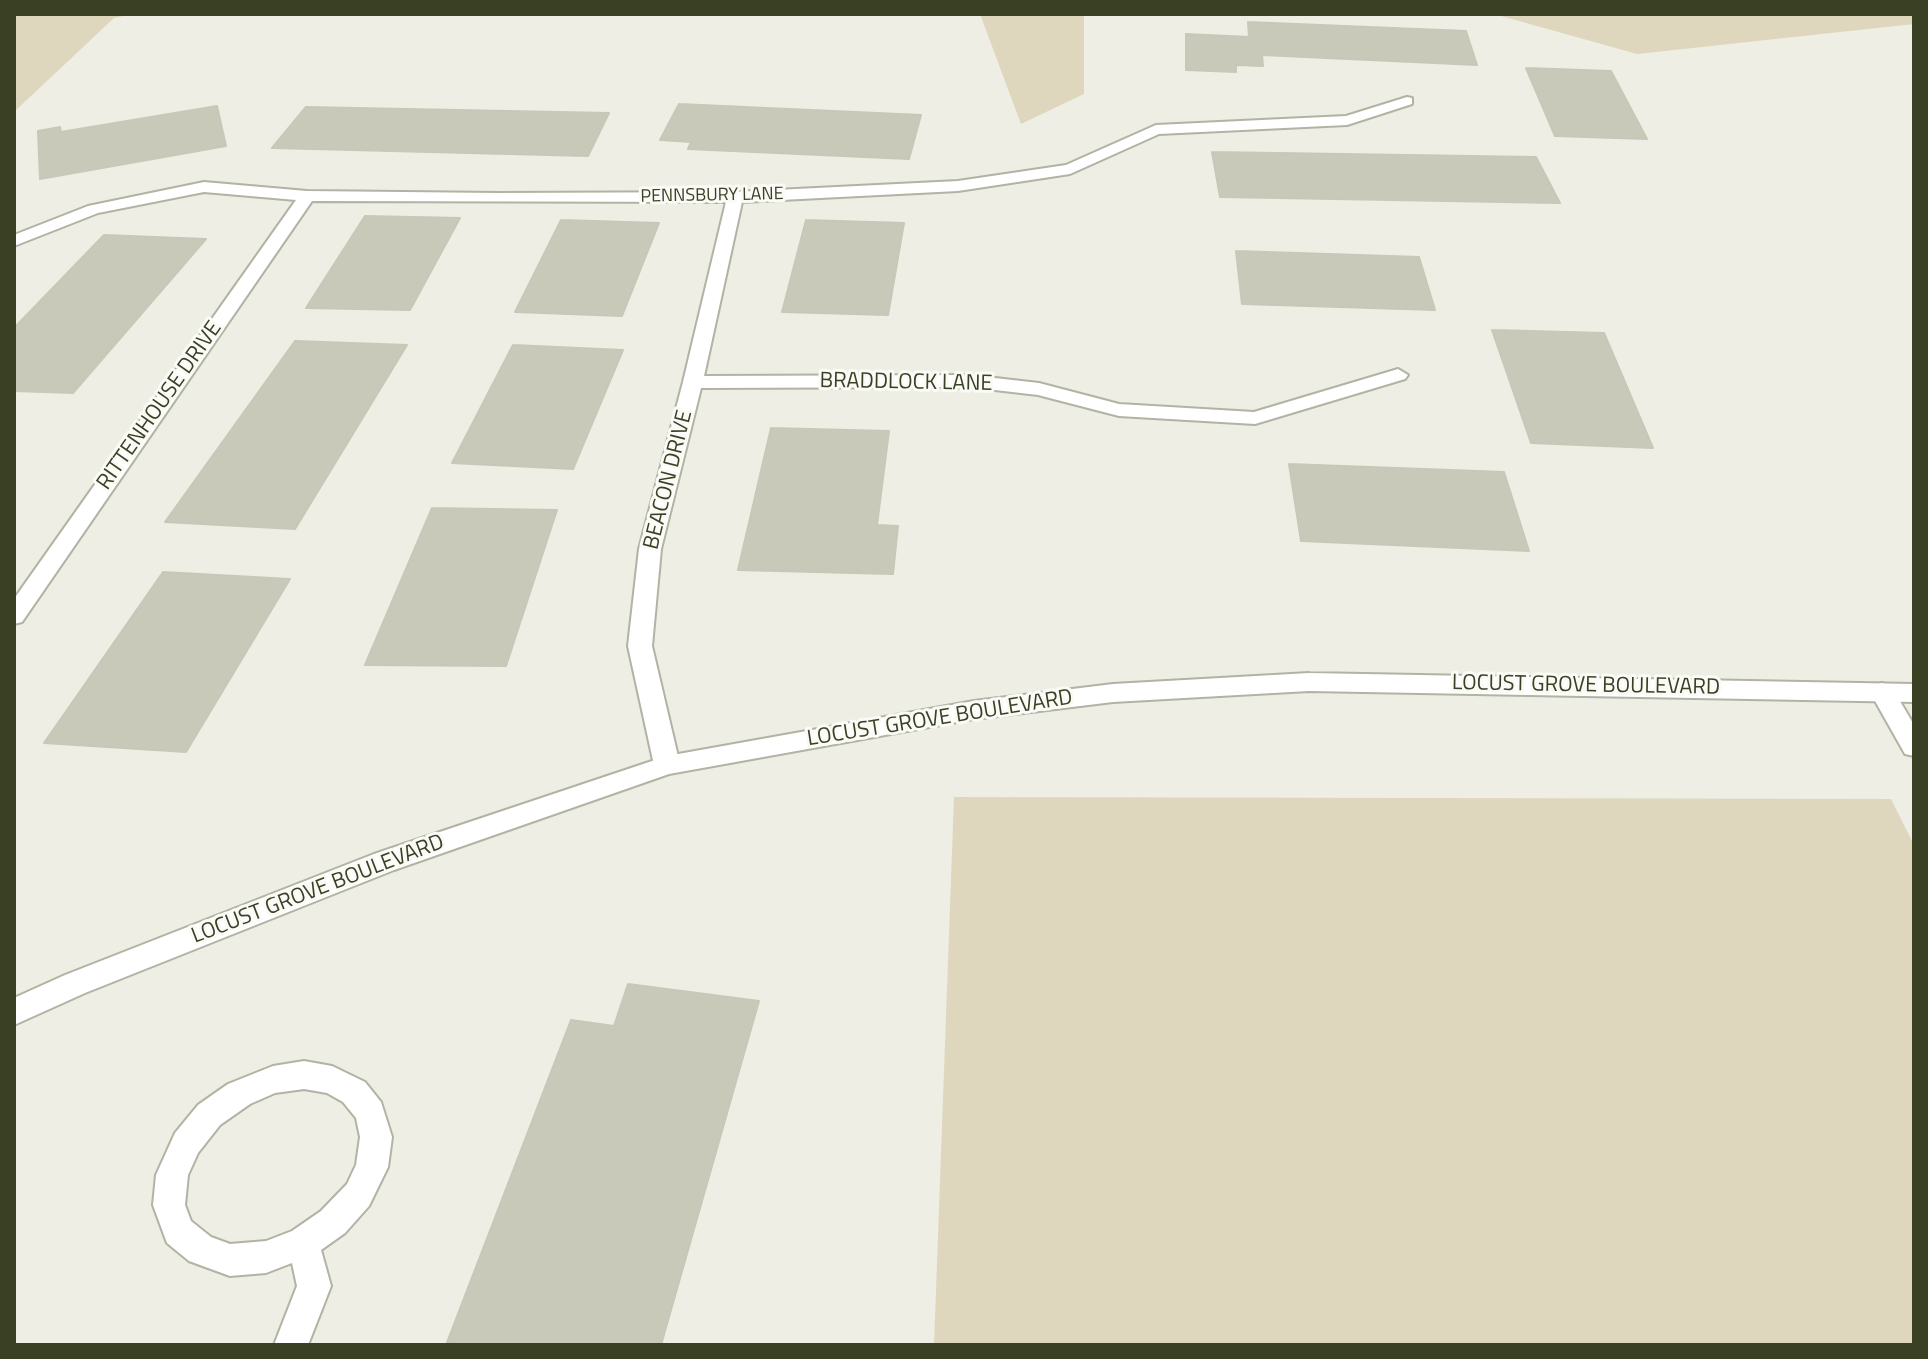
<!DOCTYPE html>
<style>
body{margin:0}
#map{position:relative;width:1928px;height:1359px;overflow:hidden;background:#eeeee5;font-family:"Titillium Web",sans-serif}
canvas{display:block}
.frame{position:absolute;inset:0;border:16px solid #3a4024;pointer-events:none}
</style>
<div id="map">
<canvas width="1928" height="1359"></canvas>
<div class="frame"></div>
</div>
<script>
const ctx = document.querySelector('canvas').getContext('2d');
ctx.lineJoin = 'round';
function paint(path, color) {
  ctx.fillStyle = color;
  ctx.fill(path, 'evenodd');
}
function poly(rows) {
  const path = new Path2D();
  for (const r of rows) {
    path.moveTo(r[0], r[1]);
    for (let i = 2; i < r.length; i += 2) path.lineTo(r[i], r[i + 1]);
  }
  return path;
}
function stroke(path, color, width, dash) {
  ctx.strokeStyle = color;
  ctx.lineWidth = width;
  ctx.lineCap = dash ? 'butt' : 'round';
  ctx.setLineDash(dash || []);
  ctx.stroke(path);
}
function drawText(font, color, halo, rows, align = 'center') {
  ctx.font = font + ' "Titillium Web",sans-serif';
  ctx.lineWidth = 6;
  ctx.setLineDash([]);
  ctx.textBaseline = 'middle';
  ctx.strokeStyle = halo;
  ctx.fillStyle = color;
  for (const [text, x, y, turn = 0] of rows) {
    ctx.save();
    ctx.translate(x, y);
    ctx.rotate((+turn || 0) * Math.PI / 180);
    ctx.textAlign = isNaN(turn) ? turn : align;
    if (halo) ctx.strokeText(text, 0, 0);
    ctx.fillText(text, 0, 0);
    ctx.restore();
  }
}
paint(poly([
 [14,14,133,14,114,18,14,112],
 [980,14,1084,14,1084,94,1021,124],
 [1494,14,1914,14,1914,24,1637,54],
 [954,797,1891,799,1914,845,1914,1345,934,1345]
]), '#dfd6be');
const building = poly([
 [1248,22,1466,31,1477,65,1262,55,1263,66,1236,65,1236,72,1186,70,1186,34,1249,37,1248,22],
 [1526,68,1611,71,1647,139,1555,136,1526,68],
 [679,104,921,115,909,159,688,149,691,142,660,140,679,104],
 [217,106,226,146,40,179,38,131,60,127,61,132,217,106],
 [306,107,609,113,588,156,272,148,306,107],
 [1212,152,1536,157,1560,203,1220,197,1212,152],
 [365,216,460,218,410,310,306,308,365,216],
 [561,220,659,223,622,316,515,312,561,220],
 [806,220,904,223,888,315,782,312,806,220],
 [104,235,206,239,73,393,14,391,14,328,104,235],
 [1236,251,1419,257,1435,310,1242,304,1236,251],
 [1492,330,1604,333,1653,448,1531,443,1492,330],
 [295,341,407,345,295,529,165,522,295,341],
 [513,345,623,350,573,469,452,463,513,345],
 [771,428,889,431,877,525,898,526,893,574,738,570,771,428],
 [1289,464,1504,472,1529,551,1301,541,1289,464],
 [432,508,557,510,506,666,365,665,432,508],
 [163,572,290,579,186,752,44,743,163,572],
 [628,984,759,1001,661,1345,446,1345,571,1020,614,1026,628,984]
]);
paint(building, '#c9c9ba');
stroke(building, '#c7c8b7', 2);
const minor = poly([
 [1407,97,1412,98,1412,104,1347,125,1159,134,1070,174,958,191,742,202,704,376,969,375,1039,383,1119,404,1254,412,1398,369,1408,375,1405,379,1255,424,1119,416,1038,395,969,387,701,388,661,549,652,646,680,765,676,772,667,774,658,772,654,765,628,646,639,549,683,382,726,202,312,201,22,622,14,624,14,599,296,200,204,192,98,213,14,246,14,235,88,206,204,182,307,191,498,193,735,192,958,181,1066,165,1156,125,1346,116,1407,97],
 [1882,683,1891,686,1914,725,1914,756,1905,754,1870,692,1873,686,1882,683],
 [304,1061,332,1066,365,1082,381,1102,392,1137,388,1167,369,1206,345,1233,321,1250,331,1286,308,1345,274,1345,297,1286,292,1263,266,1273,230,1276,189,1261,167,1243,153,1205,156,1175,175,1133,198,1105,228,1084,273,1066,304,1061],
 [304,1089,327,1093,343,1102,356,1118,360,1137,356,1165,347,1184,321,1211,292,1231,266,1241,230,1244,211,1237,191,1221,185,1205,188,1175,198,1153,220,1125,250,1104,275,1093,304,1089]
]);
const tertiary = poly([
 [1309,673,1914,684,1914,702,1309,691,1113,702,974,719,669,774,394,870,85,993,14,1025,14,998,65,975,374,854,667,756,974,701,1113,684,1309,673]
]);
stroke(minor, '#b1b3a3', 4);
stroke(tertiary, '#b1b3a3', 4);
paint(minor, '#fff');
paint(tertiary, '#fff');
drawText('18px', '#3a4024', '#fafaf6', [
 ["PENNSBURY LANE",712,196,-1]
]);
drawText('22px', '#3a4024', '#fafaf6', [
 ["BRADDLOCK LANE",906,383,1],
 ["RITTENHOUSE DRIVE",160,406,-55],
 ["BEACON DRIVE",669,480,-76],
 ["LOCUST GROVE BOULEVARD",1586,686,1],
 ["LOCUST GROVE BOULEVARD",940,719,-9],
 ["LOCUST GROVE BOULEVARD",318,890,-21]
]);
</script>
